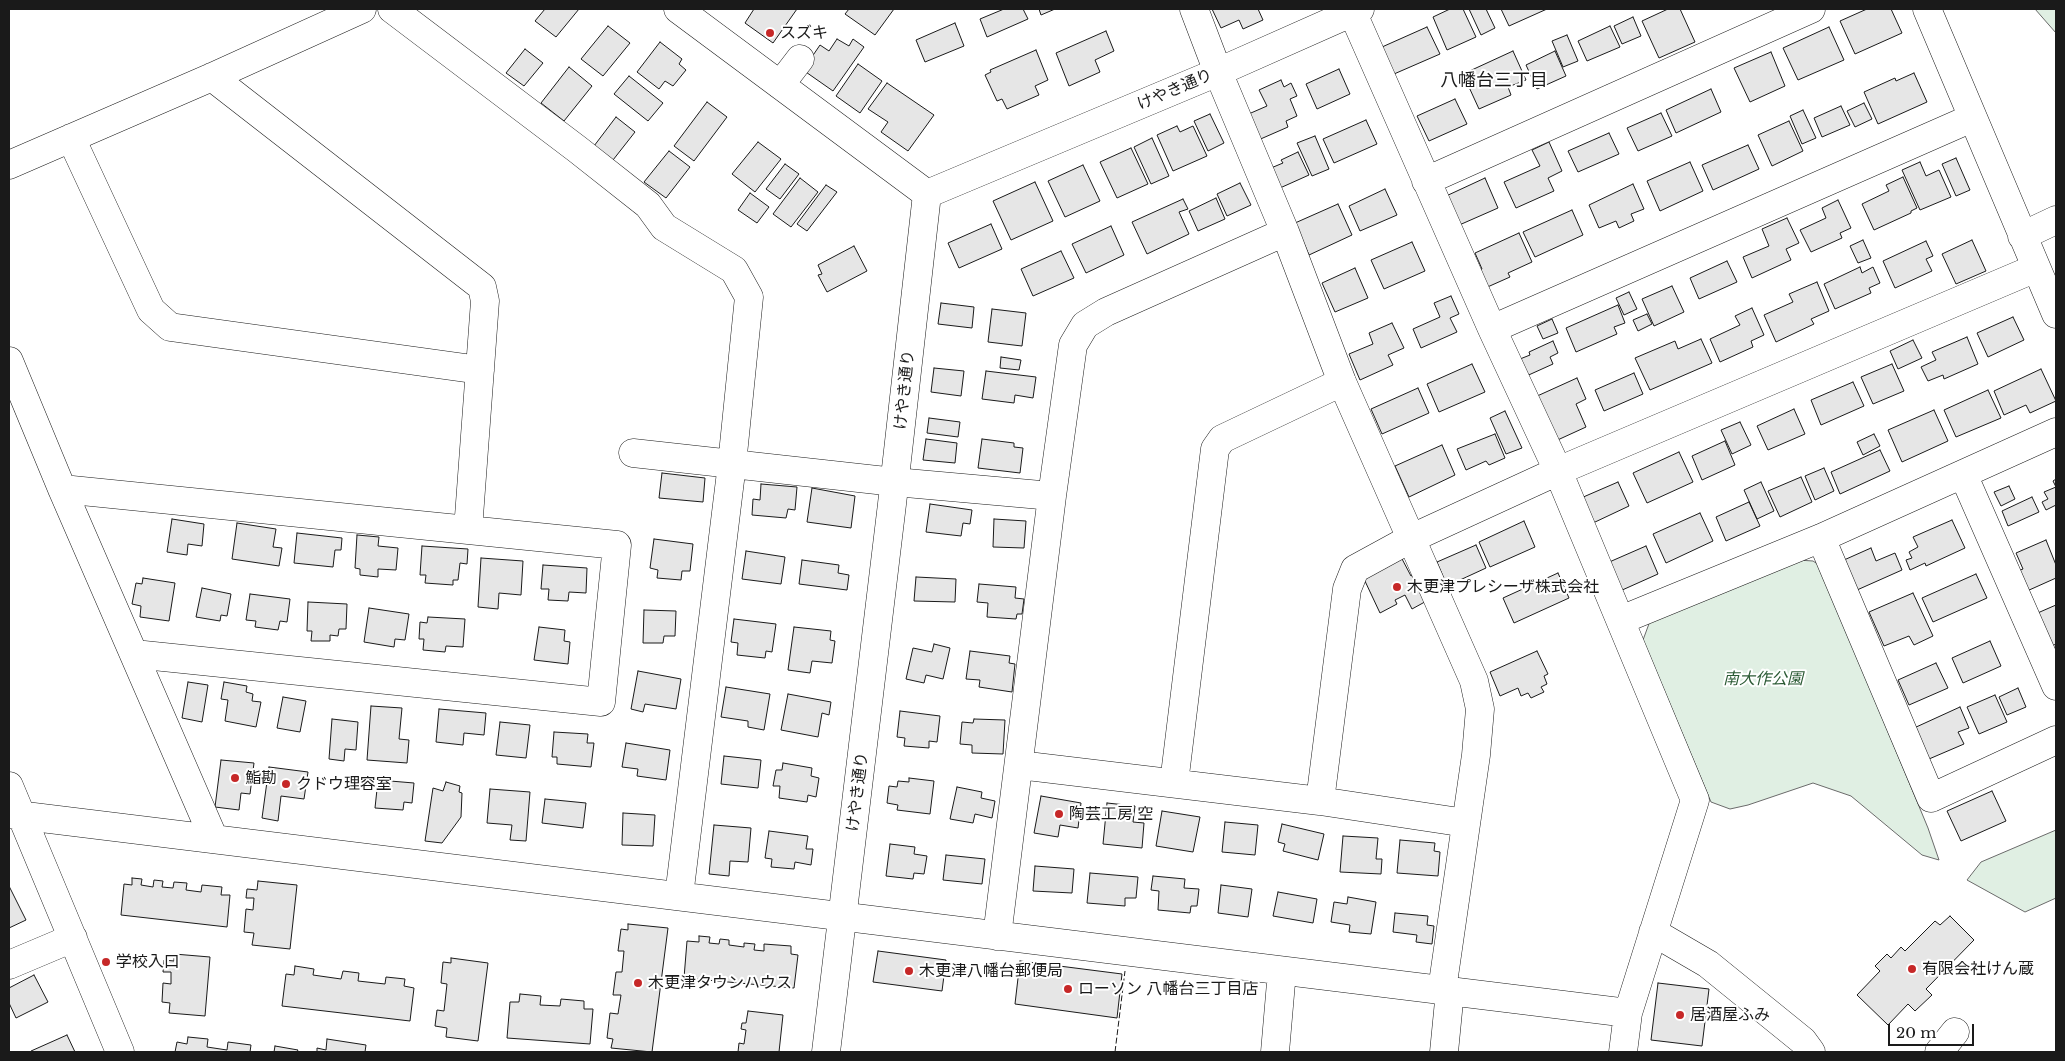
<!DOCTYPE html>
<meta charset="utf-8">
<style>
body{margin:0}
#map{position:relative;width:2065px;height:1061px;overflow:hidden;background:#fff;font-family:"Libre Baskerville",serif}
canvas{display:block}
.frame{position:absolute;inset:0;border:10px solid #1a1a1a;pointer-events:none}
.scale{position:absolute;left:1888px;top:1024px;width:86px;height:22px;box-sizing:border-box;border:2px solid #1a1a1a;border-top:0;padding-left:6px;font-size:15px;line-height:18px;white-space:nowrap;color:#1a1a1a;-webkit-text-stroke:4px #fff;paint-order:stroke}
</style>
<div id="map">
<canvas width="2065" height="1061"></canvas>
<div class="frame"></div>
<div class="scale">20 m</div>
</div>
<script>
const ctx = document.querySelector('canvas').getContext('2d');
ctx.lineJoin = 'round';
function paint(path, color) {
  ctx.fillStyle = color;
  ctx.fill(path, 'evenodd');
}
function poly(rows) {
  const path = new Path2D();
  for (const r of rows) {
    path.moveTo(r[0], r[1]);
    for (let i = 2; i < r.length; i += 2) path.lineTo(r[i], r[i + 1]);
  }
  return path;
}
function stroke(path, color, width, dash) {
  ctx.strokeStyle = color;
  ctx.lineWidth = width;
  ctx.lineCap = dash ? 'butt' : 'round';
  ctx.setLineDash(dash || []);
  ctx.stroke(path);
}
function drawText(font, color, halo, rows, align = 'center') {
  ctx.font = font + ' "Libre Baskerville","Noto Sans JP",serif';
  ctx.lineWidth = 4;
  ctx.setLineDash([]);
  ctx.textBaseline = 'middle';
  ctx.strokeStyle = halo;
  ctx.fillStyle = color;
  for (const [text, x, y, turn = 0] of rows) {
    ctx.save();
    ctx.translate(x, y);
    ctx.rotate((+turn || 0) * Math.PI / 180);
    ctx.textAlign = isNaN(turn) ? turn : align;
    if (halo) ctx.strokeText(text, 0, 0);
    ctx.fillText(text, 0, 0);
    ctx.restore();
  }
}
const green = poly([
 [2035,9,2056,9,2056,33,2035,9],
 [1798,560,1813,561,1819,565,1928,828,1939,860,1922,855,1851,796,1813,783,1748,805,1730,809,1711,802,1643,640,1650,621,1798,560],
 [2056,830,2056,898,2025,912,1967,880,1981,862,2056,830]
]);
paint(green, '#e0efe3');
stroke(green, '#6a6a6a', 1);
const building = poly([
 [545,9,579,9,556,37,535,21,545,9],
 [754,9,797,9,773,43,745,23,754,9],
 [849,9,894,9,875,35,845,14,849,9],
 [1004,9,1023,9,1028,19,987,37,980,19,1004,9],
 [1039,9,1055,9,1041,15,1039,9],
 [1212,9,1258,9,1263,20,1243,29,1239,20,1221,28,1212,9],
 [1450,9,1463,9,1476,37,1447,50,1433,17,1450,9],
 [1469,9,1486,9,1495,28,1481,35,1469,9],
 [1501,9,1547,9,1509,26,1501,9],
 [1668,9,1680,9,1695,42,1659,58,1642,21,1668,9],
 [1867,9,1891,9,1902,33,1855,54,1840,21,1867,9],
 [1633,17,1641,36,1622,44,1614,26,1633,17],
 [955,23,964,46,925,62,916,40,955,23],
 [608,26,630,43,603,76,581,59,608,26],
 [1610,26,1620,47,1587,61,1578,41,1610,26],
 [1427,27,1440,54,1394,74,1382,47,1427,27],
 [1829,27,1844,60,1798,80,1783,48,1829,27],
 [1106,31,1114,51,1095,60,1100,72,1069,86,1056,53,1106,31],
 [1567,35,1578,61,1563,67,1552,41,1567,35],
 [837,39,849,46,853,39,864,47,833,91,803,70,820,45,829,51,837,39],
 [660,42,682,59,679,64,686,70,673,86,665,81,659,89,637,72,660,42],
 [525,49,543,63,524,86,506,73,525,49],
 [1036,50,1048,80,1035,86,1039,95,1007,109,1002,99,997,101,985,75,991,72,990,70,1036,50],
 [1513,51,1526,80,1508,87,1511,95,1479,109,1463,74,1513,51],
 [1555,51,1566,76,1537,89,1526,65,1555,51],
 [1771,52,1785,86,1750,102,1734,68,1771,52],
 [858,64,882,81,860,113,836,96,858,64],
 [569,67,592,86,564,121,541,103,569,67],
 [1339,69,1350,94,1317,109,1306,84,1339,69],
 [1914,73,1927,102,1878,124,1864,92,1895,78,1896,81,1914,73],
 [629,76,663,103,648,121,614,94,629,76],
 [1281,80,1284,87,1291,83,1297,96,1290,99,1297,116,1286,121,1288,127,1256,141,1244,116,1267,106,1259,90,1281,80],
 [887,83,934,115,908,151,881,132,888,122,868,109,887,83],
 [1711,89,1721,112,1676,133,1666,110,1711,89],
 [1455,99,1467,124,1429,141,1417,116,1455,99],
 [707,102,727,117,694,161,674,146,707,102],
 [1864,103,1872,119,1855,127,1847,111,1864,103],
 [1841,106,1850,125,1822,137,1814,118,1841,106],
 [1803,110,1816,138,1802,144,1790,116,1803,110],
 [1661,113,1672,136,1638,151,1627,128,1661,113],
 [1210,114,1224,143,1208,151,1194,121,1210,114],
 [616,117,635,132,613,160,594,146,616,117],
 [1366,120,1377,144,1334,163,1323,139,1366,120],
 [1789,121,1803,151,1772,166,1758,135,1789,121],
 [1177,126,1180,132,1193,126,1207,156,1173,171,1157,135,1177,126],
 [1609,133,1619,154,1578,172,1568,151,1609,133],
 [1315,136,1329,169,1312,176,1297,143,1315,136],
 [1152,138,1169,176,1151,184,1134,147,1152,138],
 [758,142,781,159,755,192,732,174,758,142],
 [1549,142,1562,171,1548,178,1554,191,1516,208,1504,182,1540,166,1532,150,1549,142],
 [1748,145,1759,169,1713,190,1702,165,1748,145],
 [1131,148,1148,184,1117,198,1100,162,1131,148],
 [669,151,690,167,666,198,644,182,669,151],
 [1298,152,1309,175,1280,188,1271,168,1283,163,1281,160,1298,152],
 [1956,158,1970,190,1956,196,1942,164,1956,158],
 [1690,162,1703,191,1660,211,1647,181,1690,162],
 [1920,162,1926,176,1939,170,1951,197,1920,210,1902,170,1920,162],
 [785,164,799,174,780,199,766,189,785,164],
 [1083,165,1100,201,1065,217,1048,181,1083,165],
 [1903,177,1917,208,1911,211,1911,213,1874,230,1862,204,1889,191,1886,185,1903,177],
 [800,178,818,192,791,227,773,214,800,178],
 [1485,178,1498,208,1457,226,1444,197,1485,178],
 [1035,182,1053,221,1011,240,993,201,1035,182],
 [1240,183,1251,205,1227,216,1217,194,1240,183],
 [1633,184,1644,209,1631,214,1634,221,1619,228,1616,221,1599,228,1589,205,1633,184],
 [826,185,837,192,807,231,797,224,826,185],
 [1385,189,1397,215,1360,231,1349,206,1385,189],
 [750,193,769,207,757,223,738,210,750,193],
 [1216,198,1225,219,1198,231,1189,211,1216,198],
 [1183,199,1188,209,1179,212,1189,234,1147,254,1132,222,1183,199],
 [1838,200,1851,228,1840,233,1842,238,1811,252,1800,230,1826,218,1822,208,1838,200],
 [1338,204,1352,235,1309,255,1295,223,1338,204],
 [1572,210,1583,235,1535,257,1523,232,1572,210],
 [1787,218,1799,243,1786,249,1791,260,1752,278,1743,257,1769,246,1762,229,1787,218],
 [991,224,1002,249,959,268,948,243,991,224],
 [1111,226,1124,255,1086,273,1072,244,1111,226],
 [1519,233,1532,262,1508,273,1510,277,1483,289,1475,272,1482,269,1475,253,1519,233],
 [1863,240,1871,258,1858,263,1850,246,1863,240],
 [1972,240,1986,271,1956,284,1942,254,1972,240],
 [1926,241,1933,256,1926,259,1932,271,1895,288,1883,261,1926,241],
 [1412,242,1425,271,1384,289,1371,260,1412,242],
 [854,246,867,271,827,292,818,275,822,274,818,265,854,246],
 [1061,251,1074,278,1033,296,1021,269,1061,251],
 [1727,261,1737,282,1699,299,1690,278,1727,261],
 [1860,267,1862,273,1873,267,1880,283,1869,288,1871,293,1835,309,1824,284,1860,267],
 [1355,268,1368,298,1335,312,1322,283,1355,268],
 [1817,282,1829,311,1811,319,1814,324,1776,342,1764,315,1793,302,1789,294,1817,282],
 [1672,286,1684,312,1654,326,1642,299,1672,286],
 [1629,292,1637,309,1624,315,1616,298,1629,292],
 [1451,296,1459,314,1450,318,1457,332,1421,348,1413,329,1440,317,1434,303,1451,296],
 [941,303,974,307,972,328,938,324,941,303],
 [1618,305,1625,323,1614,327,1617,334,1576,352,1566,328,1618,305],
 [1752,308,1764,335,1751,341,1753,347,1720,362,1710,339,1740,325,1735,316,1752,308],
 [992,309,1026,313,1022,346,988,342,992,309],
 [1647,314,1652,324,1638,331,1633,320,1647,314],
 [2013,317,2024,340,1988,357,1977,333,2013,317],
 [1552,319,1558,333,1543,339,1537,326,1552,319],
 [1392,323,1404,348,1388,355,1393,365,1360,380,1349,354,1373,344,1369,333,1392,323],
 [1967,337,1978,364,1944,379,1943,375,1928,381,1921,367,1936,360,1932,352,1967,337],
 [1701,339,1712,363,1650,390,1635,358,1675,341,1678,349,1701,339],
 [1913,340,1922,358,1898,369,1890,351,1913,340],
 [1553,341,1558,353,1550,357,1553,364,1522,378,1515,361,1530,355,1529,352,1553,341],
 [1001,357,1021,360,1019,370,1000,368,1001,357],
 [1472,364,1485,392,1439,412,1427,384,1472,364],
 [1892,364,1904,391,1873,404,1861,377,1892,364],
 [934,368,964,371,961,396,931,392,934,368],
 [2041,369,2056,401,2030,413,2026,405,2004,415,1994,391,2041,369],
 [986,371,1036,377,1033,398,1015,395,1014,403,982,399,986,371],
 [1634,373,1643,394,1604,411,1595,390,1634,373],
 [1577,378,1586,399,1576,404,1586,427,1551,443,1535,397,1577,378],
 [1853,382,1864,406,1821,425,1811,400,1853,382],
 [1418,388,1429,413,1382,434,1371,409,1418,388],
 [1988,390,2001,418,1956,437,1944,410,1988,390],
 [1794,409,1805,434,1768,450,1757,426,1794,409],
 [1934,410,1948,441,1902,462,1888,430,1934,410],
 [1505,411,1522,448,1506,454,1490,418,1505,411],
 [929,418,960,422,958,437,927,433,929,418],
 [1740,422,1751,445,1732,454,1721,430,1740,422],
 [1495,434,1505,458,1489,465,1486,461,1466,470,1457,449,1495,434],
 [1874,434,1880,446,1863,455,1857,442,1874,434],
 [926,439,957,443,955,463,923,460,926,439],
 [982,439,1014,443,1014,447,1023,448,1020,473,978,468,982,439],
 [1725,441,1735,465,1702,480,1692,456,1725,441],
 [1442,445,1455,475,1409,497,1395,466,1442,445],
 [1880,450,1890,471,1840,494,1831,472,1880,450],
 [1679,452,1693,482,1647,503,1633,473,1679,452],
 [1824,468,1834,491,1815,500,1805,476,1824,468],
 [662,473,705,478,703,502,659,498,662,473],
 [1801,477,1812,502,1780,517,1768,491,1801,477],
 [2056,479,2056,505,2046,510,2042,502,2048,499,2044,492,2056,487,2053,481,2056,479],
 [1618,482,1629,506,1593,523,1581,498,1618,482],
 [1761,482,1774,511,1757,519,1744,490,1761,482],
 [761,484,797,487,795,510,788,509,786,518,752,515,753,499,760,500,761,484],
 [2009,486,2015,499,2001,506,1994,492,2009,486],
 [812,488,855,496,851,528,807,522,812,488],
 [2032,497,2039,512,2008,526,2002,511,2032,497],
 [1749,502,1760,526,1726,541,1716,517,1749,502],
 [930,504,972,510,970,524,963,523,961,536,926,532,930,504],
 [1700,513,1713,541,1666,563,1653,534,1700,513],
 [172,519,204,524,202,546,188,544,187,555,167,552,172,519],
 [994,519,1026,521,1024,548,993,547,994,519],
 [1952,520,1965,548,1926,566,1925,563,1910,570,1906,560,1912,558,1909,552,1918,547,1913,537,1952,520],
 [1524,521,1535,547,1490,567,1479,542,1524,521],
 [237,523,276,529,273,547,282,548,279,566,232,559,237,523],
 [297,533,342,538,341,550,335,550,333,567,294,563,297,533],
 [357,535,379,537,378,546,398,548,396,570,378,569,378,577,360,575,360,569,355,568,357,535],
 [654,539,693,544,690,571,682,571,681,580,657,578,658,570,650,568,654,539],
 [2046,540,2056,565,2056,578,2027,591,2018,571,2023,569,2016,553,2046,540],
 [1476,545,1486,568,1447,586,1437,562,1476,545],
 [422,546,468,549,467,564,460,563,458,580,453,580,453,585,425,583,426,575,420,575,422,546],
 [1646,546,1658,574,1620,591,1607,563,1646,546],
 [1871,548,1876,561,1895,553,1902,570,1857,590,1844,560,1871,548],
 [746,551,785,557,781,584,742,579,746,551],
 [1401,557,1411,576,1419,572,1432,598,1412,609,1405,595,1395,600,1397,604,1380,613,1364,579,1401,557],
 [481,558,523,561,521,595,499,593,498,609,478,607,481,558],
 [802,560,839,565,838,573,849,575,847,590,799,584,802,560],
 [543,565,587,568,586,593,569,592,568,601,548,600,549,589,541,589,543,565],
 [1558,573,1569,598,1514,623,1503,598,1558,573],
 [1976,574,1987,598,1933,622,1922,598,1976,574],
 [916,577,956,579,955,602,914,601,916,577],
 [143,578,175,583,169,621,140,617,141,606,132,604,136,583,142,584,143,578],
 [979,584,1016,587,1015,598,1024,599,1022,614,1017,614,1016,619,987,617,988,603,977,602,979,584],
 [202,588,231,594,227,616,221,615,220,621,196,617,202,588],
 [1913,593,1933,636,1914,645,1909,636,1884,646,1869,612,1913,593],
 [250,594,290,599,287,622,280,621,278,630,255,627,256,621,246,620,250,594],
 [308,602,347,604,346,629,339,629,338,636,330,635,330,641,311,641,312,631,307,631,308,602],
 [2056,605,2056,644,2048,648,2033,615,2056,605],
 [369,608,409,614,405,640,395,639,394,647,364,642,369,608],
 [644,610,676,611,675,636,664,636,663,643,643,643,644,610],
 [428,617,465,619,463,647,446,646,445,652,423,650,424,639,419,639,420,622,427,623,428,617],
 [734,619,776,624,772,652,766,651,765,658,737,655,738,643,731,642,734,619],
 [539,627,565,630,564,641,570,642,568,664,534,660,539,627],
 [794,627,831,631,830,640,835,641,832,663,812,661,810,673,788,670,794,627],
 [1990,641,2001,666,1963,683,1952,658,1990,641],
 [934,644,950,648,943,679,926,675,924,683,906,679,913,648,932,652,934,644],
 [970,651,1010,656,1009,663,1015,664,1012,692,979,687,980,680,966,679,970,651],
 [1537,651,1548,674,1544,676,1547,684,1541,687,1544,692,1531,698,1528,693,1521,696,1518,688,1500,696,1490,672,1537,651],
 [1936,663,1948,688,1909,705,1898,680,1936,663],
 [638,671,681,679,676,709,645,704,643,712,631,709,638,671],
 [188,682,208,685,202,722,182,718,188,682],
 [224,682,247,686,246,692,253,694,252,701,261,702,256,727,225,721,228,700,221,699,224,682],
 [726,687,770,694,764,730,748,727,748,721,721,717,726,687],
 [2018,688,2026,707,2007,715,1999,697,2018,688],
 [788,694,831,702,829,715,822,713,818,737,781,730,788,694],
 [1995,695,2007,722,1979,734,1967,707,1995,695],
 [283,697,306,701,300,732,277,728,283,697],
 [371,706,402,708,399,739,409,740,407,763,367,760,371,706],
 [1960,707,1969,728,1958,732,1964,744,1929,759,1914,728,1960,707],
 [439,709,486,713,484,735,464,733,463,745,436,742,439,709],
 [900,711,940,716,937,742,929,741,929,748,904,746,905,738,897,737,900,711],
 [332,719,358,722,356,750,345,749,344,761,329,759,332,719],
 [974,719,1005,720,1003,754,972,753,972,745,960,744,962,722,973,723,974,719],
 [500,722,530,725,526,758,496,755,500,722],
 [554,732,588,734,587,743,594,743,591,767,557,764,557,757,552,757,554,732],
 [626,743,670,750,666,780,637,776,638,769,622,767,626,743],
 [724,756,761,760,758,788,721,784,724,756],
 [221,760,254,763,250,794,241,793,239,810,215,807,221,760],
 [783,763,812,768,811,776,819,778,816,797,808,795,807,802,779,798,780,786,773,786,776,770,782,770,783,763],
 [269,767,308,772,304,799,281,796,278,821,262,818,269,767],
 [909,778,934,781,930,814,897,810,898,805,887,803,889,786,897,787,898,781,909,782,909,778],
 [378,780,414,783,412,803,404,802,403,810,375,808,378,780],
 [446,782,460,786,459,792,462,793,461,817,442,843,425,841,433,788,443,791,446,782],
 [957,787,982,792,981,798,995,801,992,818,975,814,973,823,950,819,957,787],
 [490,789,530,792,526,841,510,840,512,825,487,823,490,789],
 [1992,791,2006,821,1961,841,1947,811,1992,791],
 [1041,796,1081,803,1078,828,1060,825,1058,837,1034,833,1041,796],
 [545,799,586,803,583,828,542,823,545,799],
 [1107,803,1135,806,1133,822,1144,823,1142,848,1103,844,1107,803],
 [1162,811,1200,817,1193,852,1156,846,1162,811],
 [623,813,655,815,653,846,622,845,623,813],
 [1225,822,1258,825,1255,855,1222,852,1225,822],
 [1282,824,1324,834,1318,860,1283,851,1285,844,1278,842,1282,824],
 [714,825,751,828,748,862,730,861,729,876,709,874,714,825],
 [769,831,808,836,806,849,813,849,811,865,795,862,794,869,771,867,772,859,765,858,769,831],
 [1343,836,1378,838,1376,859,1382,859,1381,874,1340,872,1343,836],
 [1400,840,1435,843,1434,851,1440,852,1438,876,1397,873,1400,840],
 [890,844,915,847,914,854,927,856,924,874,914,873,913,879,886,876,890,844],
 [946,855,985,859,982,884,943,880,946,855],
 [1035,866,1074,869,1072,893,1033,891,1035,866],
 [1090,873,1138,877,1136,898,1125,898,1125,906,1087,903,1090,873],
 [1153,876,1185,879,1184,888,1199,889,1197,906,1191,906,1190,913,1158,910,1159,891,1151,890,1153,876],
 [132,878,142,879,141,885,153,887,154,880,163,881,162,887,173,888,174,882,187,883,186,890,201,892,202,885,222,887,221,895,230,895,227,927,121,915,124,884,132,885,132,878],
 [258,881,297,885,290,949,252,945,254,933,244,932,246,909,253,910,254,898,246,898,247,889,257,890,258,881],
 [1221,885,1252,889,1248,917,1218,913,1221,885],
 [9,886,26,920,9,928,9,886],
 [1278,892,1317,899,1313,923,1273,916,1278,892],
 [1348,897,1376,902,1371,934,1349,932,1350,925,1331,922,1334,902,1347,904,1348,897],
 [1395,913,1428,916,1427,925,1434,926,1432,944,1416,942,1417,935,1393,932,1395,913],
 [1950,916,1974,940,1926,989,1932,995,1915,1011,1908,1004,1888,1025,1857,995,1880,971,1875,966,1887,954,1891,958,1901,947,1905,951,1935,921,1940,925,1950,916],
 [628,924,668,928,652,1052,611,1048,613,1039,607,1038,610,1013,618,1014,621,995,613,995,616,972,622,972,624,951,618,951,621,929,628,930,628,924],
 [699,936,710,937,709,943,719,944,720,939,729,940,729,945,744,947,744,943,755,944,754,950,764,951,764,944,791,946,791,954,798,955,794,988,684,978,687,941,699,942,699,936],
 [878,951,946,960,942,991,873,982,878,951],
 [174,954,210,957,205,1016,169,1013,170,1003,162,1002,163,983,171,984,171,972,163,972,164,960,174,961,174,954],
 [451,958,488,963,478,1041,446,1037,447,1028,435,1026,437,1010,444,1011,447,984,441,983,443,962,451,963,451,958],
 [1020,961,1122,974,1117,1018,1015,1004,1020,961],
 [295,966,314,969,313,975,341,979,343,971,359,973,358,981,385,984,386,977,405,979,404,986,414,988,410,1021,282,1006,286,974,294,975,295,966],
 [34,975,48,1002,16,1018,9,1003,9,988,34,975],
 [1658,983,1709,989,1702,1046,1651,1040,1658,983],
 [520,994,541,996,540,1005,560,1006,561,999,584,1001,584,1009,593,1009,590,1044,507,1038,510,1002,519,1002,520,994],
 [748,1011,783,1015,779,1052,738,1052,739,1043,744,1044,746,1030,741,1029,742,1023,746,1023,748,1011],
 [67,1035,75,1052,31,1052,31,1051,67,1035],
 [188,1037,208,1039,207,1047,227,1050,228,1042,251,1045,250,1052,254,1052,175,1052,177,1042,187,1044,188,1037],
 [327,1039,366,1045,365,1052,317,1052,317,1048,326,1050,327,1039],
 [275,1046,298,1050,297,1052,274,1052,275,1046]
]);
paint(building, '#e6e6e6');
stroke(building, '#1a1a1a', 1);
const minor = poly([
 [392,9,577,149,648,205,664,227,734,270,749,297,732,464,679,896],
 [678,9,927,194],
 [1194,9,1218,72,1285,232,1342,382,1474,681,1480,709,1476,755,1442,990],
 [1351,9,1492,329,1558,471,1695,800,1628,1013,1623,1052],
 [1927,9,2056,314],
 [212,77,482,287,485,301,468,530],
 [780,85,800,59],
 [71,138,151,310,170,327,480,370],
 [9,165,212,77,362,9],
 [1426,181,1811,9],
 [2022,236,2056,220],
 [1492,329,1972,118],
 [9,361,62,489,214,839],
 [633,453,895,482,1052,496],
 [1963,474,2056,686],
 [62,489,617,545,601,702,134,654],
 [1821,538,1931,798,2056,740],
 [1621,620,1821,538,2056,432],
 [1019,765,1320,801,1466,823],
 [1174,783,1215,449,1222,439,1342,382],
 [9,786,120,1052],
 [1320,801,1347,589,1355,569,1410,539,1558,471,2036,268],
 [9,814,1628,1013],
 [1653,932,1708,964,1803,1041,1811,1052],
 [997,936,1052,496,1073,345,1085,325,1106,312,1285,232],
 [9,965,73,938],
 [826,1052,892,504,927,194,1218,72,1360,9],
 [1275,1052,1282,971],
 [1444,1052,1450,991],
 [1939,1052,1955,1032]
]);
stroke(minor, '#1a1a1a', 29);
stroke(minor, '#fff', 28);
stroke(poly([
 [1115,1052,1125,971]
]), '#1a1a1a', 1, [6, 2.5]);
for (const [x, y, r, color] of [
 [770,33,5,"#c62828"],
 [1397,587,5,"#c62828"],
 [235,778,5,"#c62828"],
 [286,784,5,"#c62828"],
 [1059,814,5,"#c62828"],
 [106,962,5,"#c62828"],
 [1912,969,5,"#c62828"],
 [909,971,5,"#c62828"],
 [638,983,5,"#c62828"],
 [1068,989,5,"#c62828"],
 [1680,1015,5,"#c62828"]
]) {
  const dot = new Path2D();
  dot.arc(x, y, r, 0, 2 * Math.PI);
  ctx.fillStyle = color;
  ctx.fill(dot);
  stroke(dot, '#fff', 2);
}
drawText('16px', '#1a1a1a', '#fff', [
 ["スズキ",780,33],
 ["木更津プレシーザ株式会社",1407,587],
 ["鮨勘",245,778],
 ["クドウ理容室",296,784],
 ["陶芸工房 空",1069,814],
 ["学校入口",116,962],
 ["有限会社けん蔵",1922,969],
 ["木更津八幡台郵便局",919,971],
 ["木更津タウンハウス",648,983],
 ["ローソン 八幡台三丁目店",1078,989],
 ["居酒屋ふみ",1690,1015]
], 'left');
drawText('16px', '#1a1a1a', '#fff', [
 ["けやき通り",1175,90,-23],
 ["けやき通り",905,390,-84],
 ["けやき通り",858,792,-83]
]);
drawText('italic 16px', '#2b5a34', '#fff', [
 ["南大作公園",1763,679]
]);
drawText('18px', '#1a1a1a', '#fff', [
 ["八幡台三丁目",1494,81]
]);
</script>
